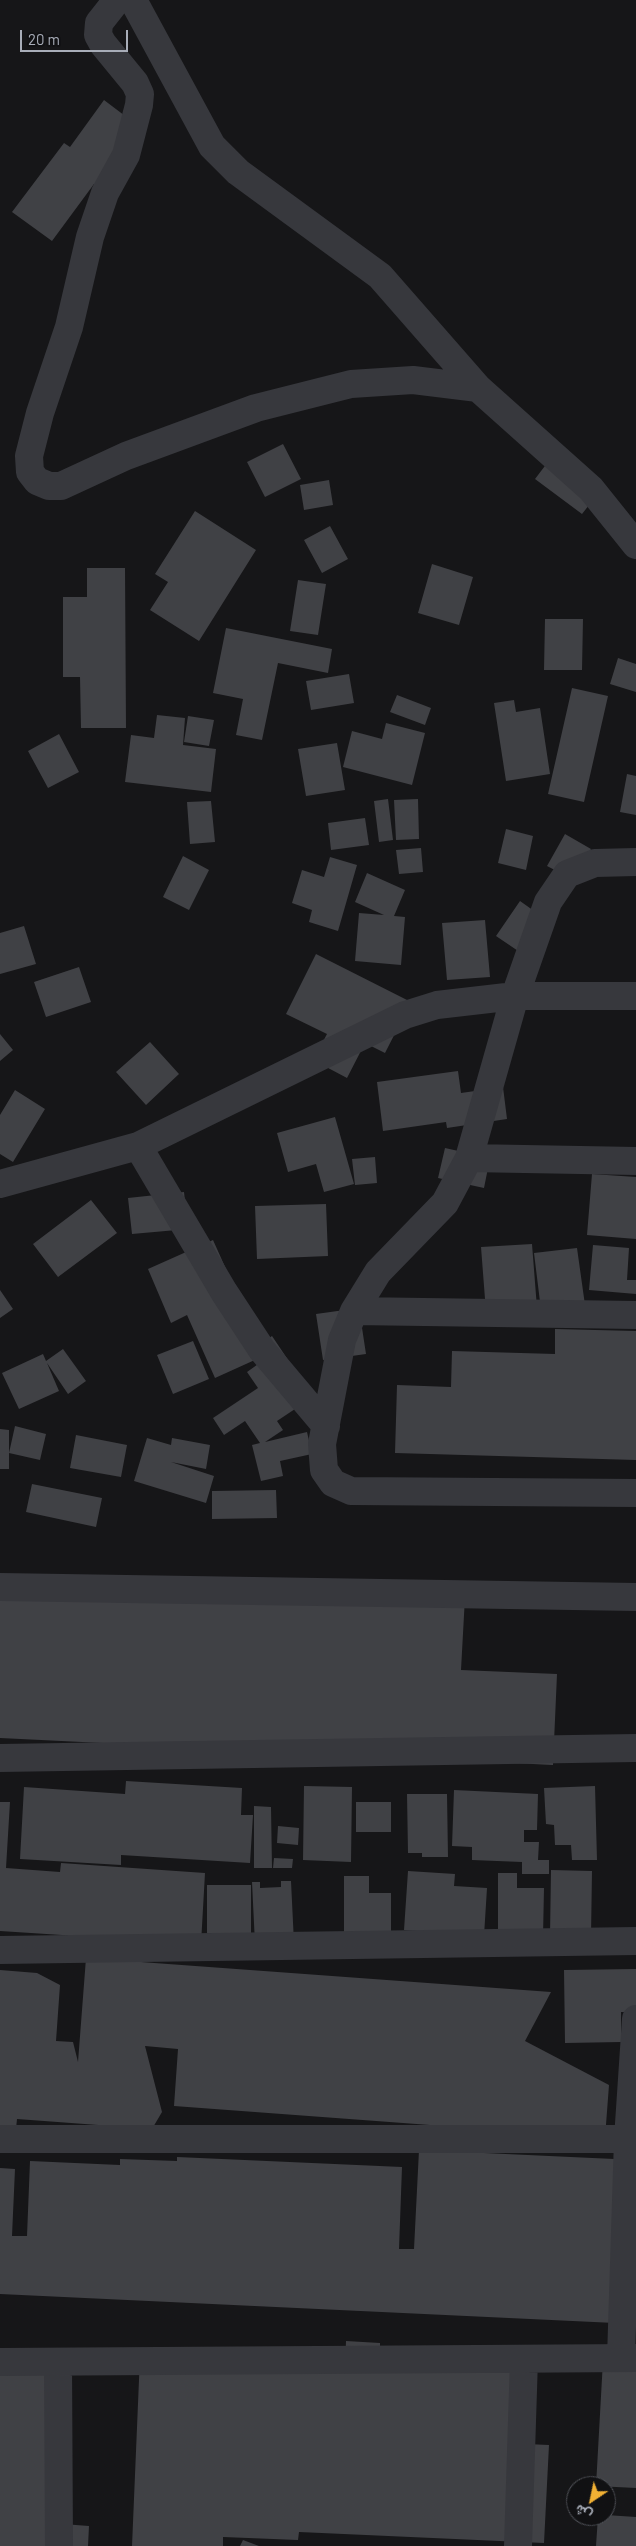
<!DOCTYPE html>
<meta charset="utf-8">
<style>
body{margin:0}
#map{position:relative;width:636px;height:2546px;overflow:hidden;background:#161618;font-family:Barlow,Vazirmatn,sans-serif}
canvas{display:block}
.north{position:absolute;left:566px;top:2476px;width:50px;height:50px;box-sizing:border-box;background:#111113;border:1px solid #4d4f55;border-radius:50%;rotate:214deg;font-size:14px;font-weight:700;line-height:20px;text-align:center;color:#a8adb8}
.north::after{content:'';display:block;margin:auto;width:18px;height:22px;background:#f2b134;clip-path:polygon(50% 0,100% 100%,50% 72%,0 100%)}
.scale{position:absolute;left:20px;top:30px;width:108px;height:22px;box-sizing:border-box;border:2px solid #a8adb8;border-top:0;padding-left:6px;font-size:15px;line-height:18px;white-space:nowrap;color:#a8adb8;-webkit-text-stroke:4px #111113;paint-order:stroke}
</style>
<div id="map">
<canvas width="636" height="2546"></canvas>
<div class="north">ش</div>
<div class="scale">20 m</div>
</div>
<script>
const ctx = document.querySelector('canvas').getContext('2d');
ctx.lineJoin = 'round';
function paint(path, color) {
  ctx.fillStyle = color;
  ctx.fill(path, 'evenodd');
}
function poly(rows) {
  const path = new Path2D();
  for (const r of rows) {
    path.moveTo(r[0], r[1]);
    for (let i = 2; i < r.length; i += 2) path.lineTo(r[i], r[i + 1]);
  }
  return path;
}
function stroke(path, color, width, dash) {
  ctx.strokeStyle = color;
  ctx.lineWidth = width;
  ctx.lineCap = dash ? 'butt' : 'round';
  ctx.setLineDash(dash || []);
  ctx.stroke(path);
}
paint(poly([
 [104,100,141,128,107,194,94,184,52,241,12,212,64,143,70,147],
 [283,444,301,479,265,497,247,462],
 [557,450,604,486,582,514,535,479],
 [329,480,333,505,304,510,300,485],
 [195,511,256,550,199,641,150,610,168,582,155,574],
 [330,526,348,559,322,573,304,540],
 [432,564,473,577,459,625,418,613],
 [87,568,125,568,126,728,81,728,80,677,63,677,63,597,87,597],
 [298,580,326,584,318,635,290,631],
 [545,619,583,619,582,670,544,670],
 [226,628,332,649,328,673,278,663,262,740,236,735,243,699,213,693],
 [618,658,636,664,636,692,610,684],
 [349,674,354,703,311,710,306,681],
 [572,688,608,696,584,802,548,794],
 [397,695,431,708,425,725,390,712],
 [514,700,516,712,540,708,550,774,506,781,494,703],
 [157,715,185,718,183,745,216,749,211,792,125,782,131,735,154,738],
 [188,716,214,720,209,746,184,742],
 [386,723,425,733,412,785,343,767,352,731,382,739],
 [59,734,79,772,48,788,28,751],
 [337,743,345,790,306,796,298,749],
 [627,774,636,776,636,815,620,812],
 [388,799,393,840,379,842,374,801],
 [418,799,419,839,396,840,394,800],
 [211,801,215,842,190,844,187,802],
 [365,818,369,845,331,850,328,823],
 [506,829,533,836,526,870,498,863],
 [565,834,591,849,574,880,547,866],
 [421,848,423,872,399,874,396,850],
 [183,856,209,870,189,910,163,897],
 [330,857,357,865,338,931,309,922,312,910,292,903,302,870,324,877],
 [367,873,405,890,394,916,405,917,401,965,355,961,359,913,384,915,355,902],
 [520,901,551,923,527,957,496,936],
 [485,920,490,977,447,980,442,923],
 [24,926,36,964,0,974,0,933],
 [316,954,411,1002,385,1053,365,1043,347,1078,313,1060,327,1034,286,1014],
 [79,967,91,1002,46,1017,34,982],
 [0,1034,13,1050,0,1061],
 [150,1042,179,1074,146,1105,116,1072],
 [458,1071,461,1093,503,1087,507,1119,447,1128,446,1122,383,1131,377,1082],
 [15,1090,45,1109,13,1162,0,1154,0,1115],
 [335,1117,354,1184,324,1192,316,1164,288,1172,277,1133],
 [445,1148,490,1158,484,1188,438,1178],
 [375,1157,377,1183,355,1185,352,1159],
 [592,1174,636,1177,636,1239,587,1235],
 [184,1192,188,1229,132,1234,128,1198],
 [91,1200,117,1233,58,1277,33,1244],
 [326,1204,328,1256,257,1259,255,1206],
 [213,1240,243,1307,257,1359,215,1378,187,1315,171,1323,148,1269],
 [532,1244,537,1308,486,1312,481,1247],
 [593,1245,629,1248,627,1280,636,1280,636,1294,589,1290],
 [577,1248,585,1305,541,1310,534,1253],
 [0,1290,13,1309,0,1318],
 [359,1308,366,1354,323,1360,316,1314],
 [555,1329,636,1331,636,1460,395,1453,397,1385,451,1387,452,1351,555,1354],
 [272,1336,313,1397,277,1421,283,1430,265,1442,307,1432,312,1454,280,1461,283,1476,261,1481,252,1445,260,1443,245,1421,224,1435,213,1418,258,1388,247,1372,268,1357,259,1345],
 [193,1341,209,1379,173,1394,157,1355],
 [63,1349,86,1381,68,1394,47,1363,59,1391,19,1409,2,1373,43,1354,46,1361],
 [15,1426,46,1434,40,1460,9,1453],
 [0,1429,9,1430,9,1469,0,1469],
 [76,1435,127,1445,121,1477,70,1468],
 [147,1438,171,1445,172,1438,210,1445,206,1469,171,1462,214,1476,206,1503,134,1481],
 [32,1484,102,1498,96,1527,26,1512],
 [276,1490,277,1518,212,1519,212,1491],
 [0,1581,465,1597,461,1670,557,1674,553,1765,0,1738],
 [126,1781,242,1788,241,1815,253,1815,250,1863,121,1855,121,1865,20,1859,24,1787,125,1794],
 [304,1786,352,1787,351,1862,303,1860],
 [595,1786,597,1860,572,1860,571,1845,555,1845,554,1825,546,1824,544,1788],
 [454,1790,538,1794,537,1830,524,1830,524,1842,539,1842,538,1860,549,1860,549,1874,522,1874,522,1862,472,1860,472,1847,452,1846],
 [407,1794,447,1794,448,1857,422,1857,422,1853,408,1853],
 [0,1802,10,1802,6,1868,60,1872,61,1863,205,1873,201,1944,0,1931],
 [356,1802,391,1802,391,1832,356,1832],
 [254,1806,271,1807,272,1868,254,1868],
 [278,1826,299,1828,298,1845,277,1843],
 [274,1858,293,1859,292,1868,273,1868],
 [551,1870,592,1871,591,1936,550,1935],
 [408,1871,455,1874,454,1886,487,1888,484,1936,404,1930],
 [498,1873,517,1873,517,1888,544,1888,543,1937,498,1937],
 [344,1876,369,1876,369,1893,391,1893,391,1943,344,1943],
 [281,1881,291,1881,294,1943,255,1944,252,1882,260,1882,260,1888,281,1887],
 [207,1885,251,1885,251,1934,207,1933],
 [86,1958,551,1992,525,2041,609,2085,605,2138,174,2106,178,2049,145,2046,162,2112,152,2129,17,2119,15,2139,0,2138,0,1970,37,1973,60,1985,56,2041,73,2042,78,2062],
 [636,1969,636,2012,621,2012,621,2042,565,2043,564,1970],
 [419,2150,636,2160,636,2324,0,2294,0,2168,15,2169,12,2236,27,2236,30,2161,120,2165,120,2159,177,2161,177,2157,402,2167,399,2249,414,2249],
 [346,2341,380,2343,380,2353,530,2360,526,2444,549,2445,544,2543,299,2532,298,2540,223,2537,223,2546,132,2546,140,2356,345,2368],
 [603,2360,636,2362,636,2488,596,2486],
 [0,2366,71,2370,63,2524,89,2526,88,2546,0,2546],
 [606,2515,636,2517,636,2546,596,2546,598,2516],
 [243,2540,259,2546,240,2546]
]), '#404145');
stroke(poly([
 [117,0,99,23,98,35,103,44,135,83,140,94,139,105,126,155,105,193,90,237,69,327,40,413,29,456,30,472,37,481,49,486,61,486,126,456,256,408,351,384,413,380,478,388],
 [133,0,212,146,238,172,380,276,478,388,591,489,636,545],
 [636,862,595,863,567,874,548,902,515,996,469,1158,445,1203,378,1272,354,1311,342,1340,322,1444,324,1470,333,1483,351,1491,636,1493],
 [138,1146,224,1292,262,1350,326,1426],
 [469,1158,636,1161],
 [0,1184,138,1146,405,1015,437,1005,515,996,636,996],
 [354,1311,636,1315],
 [0,1587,636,1597],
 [0,1758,636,1748],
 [0,1950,636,1941],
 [0,2139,636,2139],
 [621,2358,628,2139,636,2019],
 [0,2362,636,2358],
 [58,2362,59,2546],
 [518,2546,524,2359]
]), '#37383d', 28);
</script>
